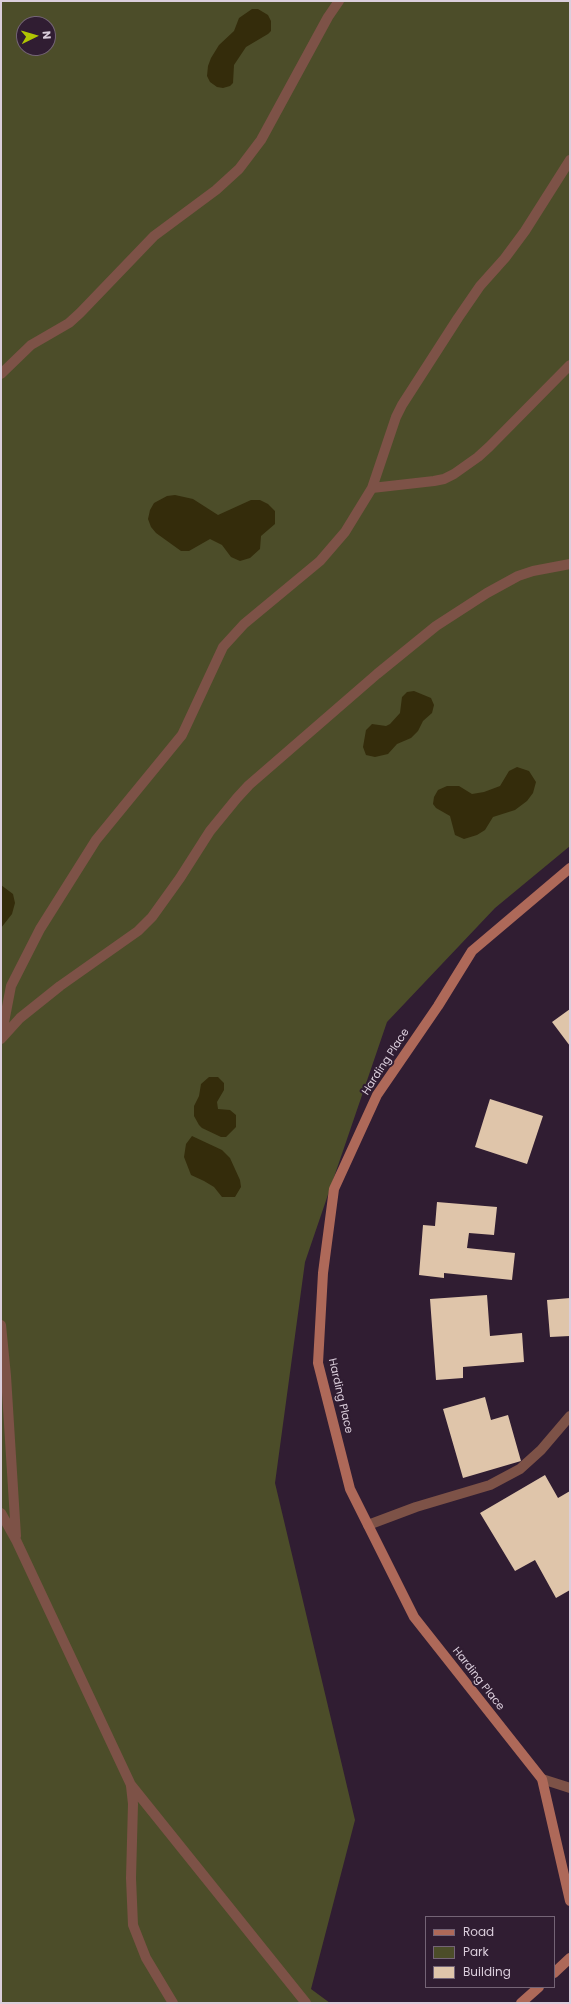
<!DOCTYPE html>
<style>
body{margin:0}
#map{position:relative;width:571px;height:2004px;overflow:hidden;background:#301d32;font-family:Poppins,sans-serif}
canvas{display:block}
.frame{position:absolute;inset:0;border:2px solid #dbcedc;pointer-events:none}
.legend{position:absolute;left:425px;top:1916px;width:130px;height:72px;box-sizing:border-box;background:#301d32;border:1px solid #746476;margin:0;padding:5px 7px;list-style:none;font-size:12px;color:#dbcedc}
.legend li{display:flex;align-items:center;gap:8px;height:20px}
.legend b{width:20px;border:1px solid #746476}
.north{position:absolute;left:16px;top:16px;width:40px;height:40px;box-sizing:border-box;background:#301d32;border:1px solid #746476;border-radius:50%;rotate:85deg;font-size:11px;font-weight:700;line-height:16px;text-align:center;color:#dbcedc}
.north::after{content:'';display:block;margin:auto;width:14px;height:18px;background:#b0c503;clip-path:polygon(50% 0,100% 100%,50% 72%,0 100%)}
</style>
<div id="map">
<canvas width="571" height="2004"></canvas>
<div class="frame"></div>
<ul class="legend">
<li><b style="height:5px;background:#ae6959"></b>Road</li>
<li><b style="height:11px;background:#4c4d29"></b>Park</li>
<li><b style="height:11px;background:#dfc5aa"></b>Building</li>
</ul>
<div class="north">N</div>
</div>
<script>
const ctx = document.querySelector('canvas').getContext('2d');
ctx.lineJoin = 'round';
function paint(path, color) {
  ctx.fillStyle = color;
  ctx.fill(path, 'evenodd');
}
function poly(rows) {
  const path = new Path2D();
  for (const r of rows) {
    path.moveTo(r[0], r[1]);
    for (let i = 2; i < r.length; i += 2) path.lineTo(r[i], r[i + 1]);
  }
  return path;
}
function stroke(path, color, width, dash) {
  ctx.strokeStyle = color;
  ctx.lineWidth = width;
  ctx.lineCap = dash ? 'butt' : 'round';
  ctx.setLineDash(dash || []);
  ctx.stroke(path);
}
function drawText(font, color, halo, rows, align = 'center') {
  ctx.font = font + ' Poppins,sans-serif';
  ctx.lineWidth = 4;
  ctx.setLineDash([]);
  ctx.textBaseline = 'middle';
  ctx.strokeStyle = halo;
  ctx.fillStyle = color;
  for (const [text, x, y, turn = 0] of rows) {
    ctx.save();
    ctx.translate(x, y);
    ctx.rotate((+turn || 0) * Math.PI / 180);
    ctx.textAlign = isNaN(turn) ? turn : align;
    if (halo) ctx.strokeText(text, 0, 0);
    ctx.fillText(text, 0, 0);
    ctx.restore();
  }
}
paint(poly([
 [1,1,570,1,570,846,495,908,387,1022,305,1262,275,1483,355,1820,311,1989,330,2003,1,2003],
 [24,24,48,24,48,48,24,48]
]), '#4c4d29');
paint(poly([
 [252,9,258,9,268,15,271,21,271,31,268,34,246,47,234,65,233,83,230,86,223,88,217,87,210,82,207,76,208,66,211,58,219,45,234,31,239,18],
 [175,495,193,499,218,515,251,500,260,500,268,504,275,511,275,524,261,536,260,549,250,558,240,561,231,557,222,545,210,539,189,551,181,551,156,533,151,527,148,519,150,510,154,503,167,496],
 [414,691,431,698,434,705,432,713,423,721,418,731,411,738,397,744,388,754,375,757,366,755,363,747,366,730,372,724,386,726,390,724,400,713,402,697,407,692],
 [517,767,529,771,536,782,533,793,527,801,515,810,493,817,485,830,477,835,464,839,455,835,450,816,436,808,433,804,434,797,438,790,447,786,459,786,472,794,484,792,500,786,509,771],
 [1,885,13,894,15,903,12,914,1,928],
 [209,1077,218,1077,224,1083,224,1090,217,1102,218,1109,230,1110,236,1115,236,1127,226,1137,221,1137,202,1128,199,1125,194,1116,194,1106,199,1096,201,1084],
 [192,1136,222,1150,230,1158,240,1180,241,1187,235,1197,222,1197,214,1187,204,1181,191,1175,184,1157,186,1144]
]), '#342c0b');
paint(poly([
 [570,1009,570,1046,552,1022],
 [490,1099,543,1116,527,1164,475,1147],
 [437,1202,497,1207,494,1235,469,1233,467,1248,515,1253,512,1280,444,1273,444,1278,419,1275,423,1225,435,1226],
 [487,1295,490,1336,522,1333,524,1362,463,1367,463,1378,436,1380,430,1299],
 [570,1298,570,1336,550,1337,547,1300],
 [485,1397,491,1420,508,1415,521,1461,463,1478,443,1409],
 [545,1475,558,1498,570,1491,570,1590,556,1598,535,1560,515,1571,480,1513]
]), '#dfc5aa');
stroke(poly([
 [1,374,31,345,69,323,80,313,154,236,216,190,239,169,261,140,328,17,339,1],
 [372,488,434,481,444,479,454,474,478,457,489,447,570,365],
 [1,1038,11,986,40,929,96,840,182,735,223,647,244,624,320,561,345,532,372,488,396,417,402,405,458,318,480,286,505,258,525,231,570,160],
 [1,1039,20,1018,60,986,138,931,152,917,180,878,210,831,237,798,249,785,377,674,436,626,487,593,518,576,533,571,570,564],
 [1,1325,6,1376,16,1536],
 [1,1513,16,1540,131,1785,306,2003],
 [368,1525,416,1507,490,1485,520,1469,541,1450,570,1416],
 [131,1786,133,1804,131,1878,133,1925,146,1958,173,2003]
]), '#7d5247', 10);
stroke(poly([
 [542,1779,570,1788]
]), '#7d5247', 10);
stroke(poly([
 [570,868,472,951,438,1006,377,1095,334,1189,323,1273,318,1363,350,1489,414,1617,542,1779,570,1901],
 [554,1973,570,1958],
 [521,2003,539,1987]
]), '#ae6959', 10);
drawText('11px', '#dbcedc', '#301d32', [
 ["Harding Place",386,1062,-57],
 ["Harding Place",340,1396,77],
 ["Harding Place",478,1679,52]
]);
</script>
